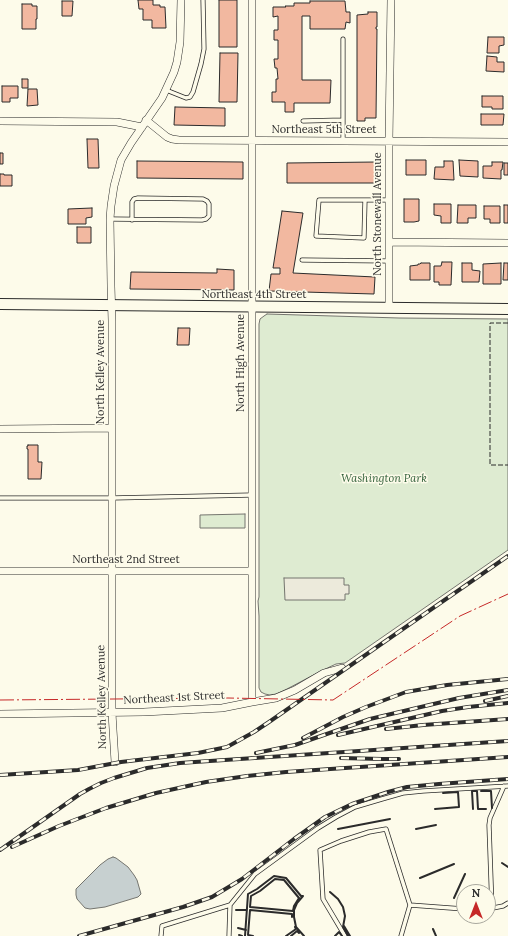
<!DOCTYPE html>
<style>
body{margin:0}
#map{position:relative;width:508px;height:936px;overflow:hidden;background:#fdfbea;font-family:Lora,serif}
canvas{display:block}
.north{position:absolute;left:456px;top:884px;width:40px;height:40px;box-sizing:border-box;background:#fdfbea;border:1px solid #a9a89e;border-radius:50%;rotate:0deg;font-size:11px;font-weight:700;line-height:16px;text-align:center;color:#2b2b2b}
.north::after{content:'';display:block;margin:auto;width:14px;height:18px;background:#c62828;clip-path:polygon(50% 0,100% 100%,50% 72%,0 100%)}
</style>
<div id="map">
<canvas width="508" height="936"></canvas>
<div class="north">N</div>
</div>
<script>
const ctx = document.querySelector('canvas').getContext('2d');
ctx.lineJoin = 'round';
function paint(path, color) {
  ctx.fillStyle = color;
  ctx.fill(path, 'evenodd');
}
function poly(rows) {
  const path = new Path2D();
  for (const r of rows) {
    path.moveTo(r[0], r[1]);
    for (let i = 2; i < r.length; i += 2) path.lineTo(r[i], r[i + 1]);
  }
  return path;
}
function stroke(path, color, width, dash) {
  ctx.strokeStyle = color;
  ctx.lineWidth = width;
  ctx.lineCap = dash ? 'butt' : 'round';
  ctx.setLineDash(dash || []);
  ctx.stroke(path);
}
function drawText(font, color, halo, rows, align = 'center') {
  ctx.font = font + ' Lora,serif';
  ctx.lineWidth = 3;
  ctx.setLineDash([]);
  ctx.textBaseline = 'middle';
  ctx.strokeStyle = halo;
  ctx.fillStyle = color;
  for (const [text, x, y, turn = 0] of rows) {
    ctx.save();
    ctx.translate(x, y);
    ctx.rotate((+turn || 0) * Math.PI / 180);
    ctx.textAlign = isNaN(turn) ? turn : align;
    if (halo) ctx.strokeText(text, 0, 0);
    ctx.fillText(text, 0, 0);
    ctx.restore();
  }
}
const green = poly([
 [267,314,399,318,508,319,508,550,345,663,336,664,321,671,287,689,276,694,270,695,265,694,261,692,259,688,259,616,258,601,259,597,259,324,260,319,264,316,267,314],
 [245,514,245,528,200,528,200,515,245,514]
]);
paint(green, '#deebd1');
stroke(green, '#74746e', 1);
const parking = poly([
 [284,578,344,578,344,585,349,585,349,594,345,594,345,600,285,600,284,578]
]);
paint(parking, '#eceadb');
stroke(parking, '#74746e', 1);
const water = poly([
 [113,857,116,858,128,867,134,875,137,880,141,894,138,897,105,907,90,909,85,908,77,899,76,895,76,889,100,865,108,859,113,857]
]);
paint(water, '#c7d0d0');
stroke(water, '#74746e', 1);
const building = poly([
 [138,0,153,0,153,5,160,5,160,7,165,7,166,28,152,28,152,20,143,20,143,9,139,9,138,0],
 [219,0,237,0,237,47,219,47,219,0],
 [62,1,73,1,72,16,62,16,62,1],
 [310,1,345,1,346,12,350,12,350,23,346,22,345,29,310,29,310,16,302,16,302,80,331,80,330,103,294,103,294,112,285,112,285,102,272,102,272,92,276,92,276,79,278,79,277,68,275,68,274,59,278,59,278,40,274,40,274,30,278,30,278,16,273,17,273,7,286,7,285,6,294,6,294,3,310,3,310,1],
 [22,4,32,4,32,6,37,6,37,19,36,19,36,29,22,29,22,4],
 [368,12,377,12,377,27,376,27,376,29,377,29,376,118,365,118,365,121,357,121,357,15,368,14,368,12],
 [488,37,504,37,504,45,499,46,499,53,487,53,488,37],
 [220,53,238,53,237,102,219,102,220,53],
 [487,56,497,57,497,62,504,62,504,72,486,71,487,56],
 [22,79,28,79,28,88,22,88,22,79],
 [2,86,18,86,18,98,10,98,10,102,2,102,2,86],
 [28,89,37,89,38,105,27,106,28,89],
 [482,96,503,96,503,109,492,109,492,107,482,107,482,96],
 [175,107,225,108,225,126,174,125,175,107],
 [481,114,504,114,503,125,481,125,481,114],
 [87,139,98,139,99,168,88,168,87,139],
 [0,153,3,153,3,164,0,164,0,153],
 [406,160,426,160,426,175,406,175,406,160],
 [459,160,478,161,478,177,460,176,459,160],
 [137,161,243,162,243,179,137,178,137,161],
 [444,161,453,161,454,180,434,179,435,167,444,167,444,161],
 [377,162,377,183,287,183,287,163,377,162],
 [492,162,503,162,502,170,501,170,501,179,483,178,483,166,492,166,492,162],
 [504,163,508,163,508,175,504,175,504,163],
 [0,174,4,174,4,175,12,175,12,186,0,186,0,174],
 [404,199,419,199,419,221,414,222,404,222,404,199],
 [434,204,451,204,451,223,441,223,441,216,434,215,434,204],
 [458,205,476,205,476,218,468,218,468,223,457,223,458,205],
 [504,205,508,205,508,223,504,223,504,205],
 [484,206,500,206,500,223,490,223,490,219,484,219,484,206],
 [92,208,92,217,86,218,86,224,68,224,68,209,92,208],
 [282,211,303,213,293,273,375,277,374,294,269,291,271,274,280,274,280,268,273,268,282,211],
 [77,227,91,227,91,243,77,243,77,227],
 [442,262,452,262,451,285,439,285,439,282,434,282,434,266,441,266,442,262],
 [421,263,430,263,430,280,410,280,410,266,418,265,418,264,420,264,421,263],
 [462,263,472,263,472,270,480,271,479,282,462,282,462,263],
 [501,263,501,284,483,284,483,264,501,263],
 [504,263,508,263,508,280,503,280,504,263],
 [217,269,234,270,234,290,130,289,131,272,217,273,217,269],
 [178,328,190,328,189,345,177,345,178,328],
 [28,445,38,445,38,462,42,462,41,479,28,479,28,449,27,449,27,446,28,446,28,445]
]);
paint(building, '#f2b8a0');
stroke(building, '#2b2b2b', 1);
const service = poly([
 [166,90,186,98,190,97,193,92,201,64,204,49,203,0],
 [303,121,343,120],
 [343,141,343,39],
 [365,200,364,238,316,236,319,200,389,200],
 [110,219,202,220,206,219,209,216,209,204,207,201,203,199,138,198,134,199,132,202,132,220],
 [302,260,389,261],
 [0,498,112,498,252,495],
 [230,905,255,874,318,828,336,817,355,807,382,799,403,793,423,791,508,786],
 [410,905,464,909],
 [488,909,503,906,508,903],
 [492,909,489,825,490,818,504,786],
 [161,936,162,926,230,905,229,936],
 [345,936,323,899,320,850,341,841,369,832,386,829,410,905,401,936]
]);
const minor = poly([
 [146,120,167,137,172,139,179,140,508,142],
 [0,121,117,122,142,127],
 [389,242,508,243],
 [389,308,389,141,391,0],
 [0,429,112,428],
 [0,571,252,571],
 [252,702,252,0],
 [0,714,144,712,222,708,252,702,276,698,295,690,324,673,342,668],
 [115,762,112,713,112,321,111,286,110,219,111,206,114,186,121,160,131,143,162,98,174,72,177,62,180,42,181,0]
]);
const secondary = poly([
 [0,304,508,309]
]);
stroke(service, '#2b2b2b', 5);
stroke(minor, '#2b2b2b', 8);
stroke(secondary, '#2b2b2b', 12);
stroke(service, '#fdfbea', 3.5);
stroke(minor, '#fdfbea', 7);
stroke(secondary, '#fdfbea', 10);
const rail = poly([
 [485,701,508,696],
 [386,729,423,725,508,719],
 [338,735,442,711,468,707,508,703],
 [303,738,343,717,366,707,406,692,447,685,508,679],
 [256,753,295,745,370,719,459,698,508,690],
 [341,758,382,759,399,759],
 [0,775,78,770,121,762,198,753,227,747,254,732,269,722,508,556],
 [12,847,59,826,106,808,156,793,206,782,247,776,286,772,508,757],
 [0,850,80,794,89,789,101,783,114,778,147,768,180,763,508,741],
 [79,936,183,907,212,897,242,879,294,839,325,817,352,804,388,792,407,787,439,784,508,779]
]);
stroke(rail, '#2b2b2b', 4);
stroke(rail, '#fdfbea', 2.5, [8]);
stroke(poly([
 [508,323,490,323,490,465,508,465]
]), '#2b2b2b', 1, [5, 2]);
stroke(poly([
 [481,791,491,791,492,808],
 [435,809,459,807,458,792,443,793],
 [473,809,472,791,477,791,478,809,486,809],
 [338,829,390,819],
 [416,829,436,825],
 [502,863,508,867],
 [420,878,454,864],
 [275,879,284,880,299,898,294,906,293,911,250,907,251,896,260,891,275,879],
 [330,892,338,899,343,907,345,916,343,927],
 [454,898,465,874],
 [236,910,247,910],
 [238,928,246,930],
 [433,929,436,936],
 [239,935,242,936],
 [245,936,248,894,257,889,274,876,286,878,301,896,303,896,297,903,294,910,294,917,296,927,304,936],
 [253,936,248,935,250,910,292,914,292,917],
 [286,936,296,929,295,927],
 [291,936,297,931,299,933],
 [335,936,339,932,342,936],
 [348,936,343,927,344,926,350,936]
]), '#2b2b2b', 2);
stroke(poly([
 [0,700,228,698,333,700,460,616,508,594]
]), '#c62828', 1, [14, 3, 2, 3]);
drawText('11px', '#2b2b2b', '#fdfbea', [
 ["Northeast 5th Street",324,130],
 ["North Stonewall Avenue",378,214,-90],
 ["Northeast 4th Street",254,295],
 ["North High Avenue",241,363,-90],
 ["North Kelley Avenue",101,372,-90],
 ["Northeast 2nd Street",126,560],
 ["North Kelley Avenue",102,697,-91],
 ["Northeast 1st Street",174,698,-3]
]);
drawText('italic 11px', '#34623c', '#fdfbea', [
 ["Washington Park",384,479]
]);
</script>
